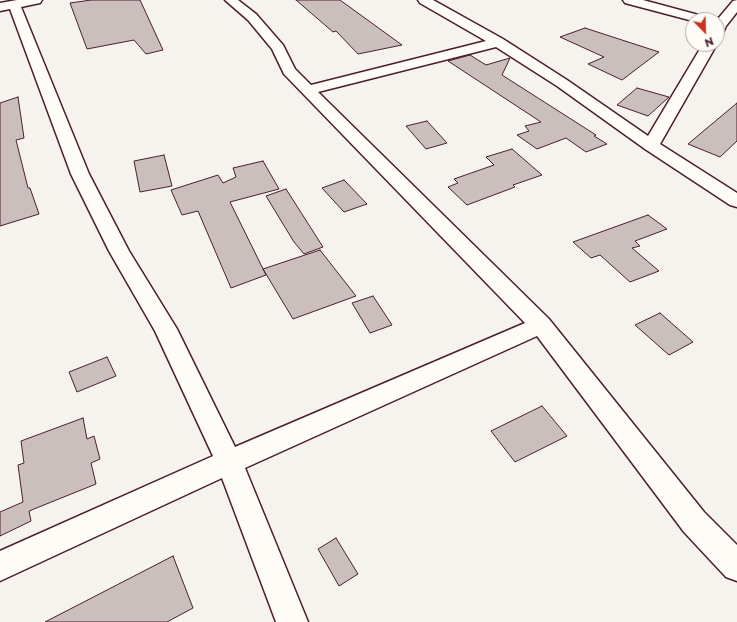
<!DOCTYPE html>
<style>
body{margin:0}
#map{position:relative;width:737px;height:622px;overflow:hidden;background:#f6f3ef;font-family:"Playpen Sans",sans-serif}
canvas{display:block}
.north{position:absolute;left:685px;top:12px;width:40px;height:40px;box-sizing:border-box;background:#fdfcf7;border:1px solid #b5a4a5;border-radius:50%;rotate:157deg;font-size:11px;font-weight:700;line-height:16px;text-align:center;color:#4a1f2b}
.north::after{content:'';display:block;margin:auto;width:14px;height:18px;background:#c8321e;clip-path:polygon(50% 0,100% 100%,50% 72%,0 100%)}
</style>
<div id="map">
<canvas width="737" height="622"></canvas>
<div class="north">N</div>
</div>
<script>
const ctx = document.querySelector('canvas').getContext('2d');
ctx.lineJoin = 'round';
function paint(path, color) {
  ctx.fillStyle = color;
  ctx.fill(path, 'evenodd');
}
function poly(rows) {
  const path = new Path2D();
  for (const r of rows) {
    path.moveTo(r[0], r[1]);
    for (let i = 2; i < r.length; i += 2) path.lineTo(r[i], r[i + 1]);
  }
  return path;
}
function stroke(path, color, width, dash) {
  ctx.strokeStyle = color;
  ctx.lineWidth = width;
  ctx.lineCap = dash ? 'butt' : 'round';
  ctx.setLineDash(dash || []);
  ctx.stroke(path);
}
const building = poly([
 [91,0,140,0,163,50,146,54,134,40,87,49,70,3,91,0],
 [296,0,340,0,402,45,358,54,336,31,333,32,296,0],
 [585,28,659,52,622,80,588,64,604,57,560,37,585,28],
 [470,55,486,65,510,58,502,75,596,135,594,136,607,144,586,152,566,138,537,149,517,135,529,131,525,126,541,122,448,61,470,55],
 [637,88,669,97,648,116,617,105,637,88],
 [18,97,24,138,16,140,28,188,30,188,39,214,0,226,0,103,18,97],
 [737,103,737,141,720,157,688,144,737,103],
 [427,121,447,143,426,149,406,126,427,121],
 [512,149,542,175,513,185,515,187,467,205,448,187,458,183,454,179,494,165,486,157,512,149],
 [164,155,172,186,140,192,134,161,164,155],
 [263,161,279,189,230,202,266,275,231,288,198,211,182,215,171,190,218,175,223,183,236,177,233,168,263,161],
 [344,180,367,204,344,212,322,188,344,180],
 [286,189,323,247,304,254,294,242,266,196,286,189],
 [648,215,667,229,635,241,640,246,632,248,659,271,630,282,600,255,591,258,573,242,648,215],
 [320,250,356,296,293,319,263,269,320,250],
 [373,296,392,325,370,333,352,303,373,296],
 [660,313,693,342,669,355,635,325,660,313],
 [107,357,116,376,77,392,69,372,107,357],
 [542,406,567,436,515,462,491,431,542,406],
 [83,418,87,439,94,436,100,459,91,463,96,484,29,511,31,521,0,536,0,512,23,502,18,465,24,463,21,441,83,418],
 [336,538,358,574,339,586,318,549,336,538],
 [173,556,193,608,167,622,45,622,173,556]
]);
paint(building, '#cbbfbe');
stroke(building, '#4a1f2b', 1);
const minor = poly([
 [17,0,42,0,40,3,21,7,89,174,129,251,177,329,235,447,525,323,284,74,272,49,248,20,225,0,238,0,256,14,283,45,295,69,311,85,486,41,420,3,418,0,433,0,503,39,567,80,648,136,703,44,717,44,660,144,737,193,737,207,730,205,645,149,557,86,496,47,318,92,549,319,704,512,737,545,737,581,726,577,684,532,537,336,245,468,308,622,276,622,222,478,0,581,0,551,213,456,155,331,109,251,71,174,10,9,0,11,0,3,17,0],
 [623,0,643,0,706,17,708,20,693,20,693,21,625,3,623,0],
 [737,0,737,12,726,26,722,35,717,36,717,20,733,1,737,0]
]);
stroke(minor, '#4a1f2b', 3);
paint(minor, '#fdfcf7');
</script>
